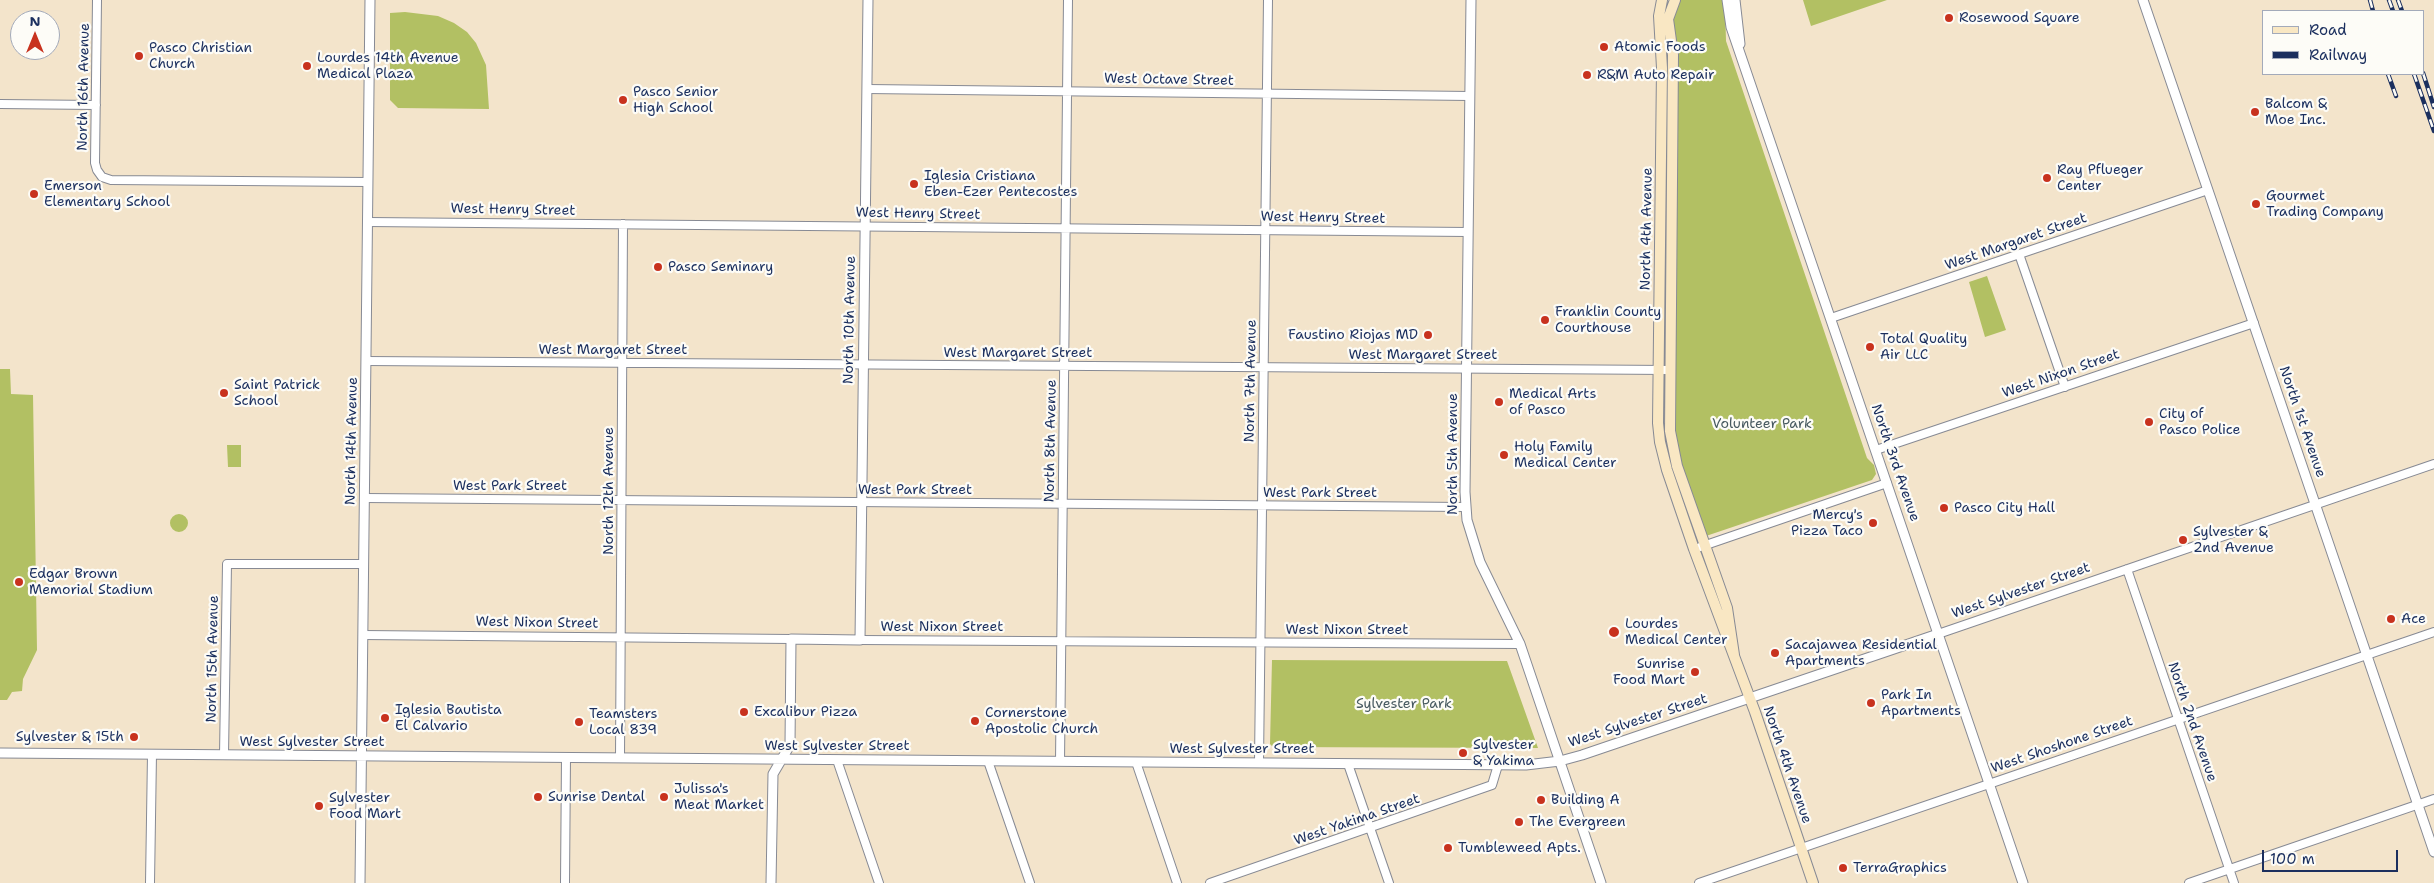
<!DOCTYPE html>
<style>
body{margin:0}
#map{position:relative;width:2434px;height:883px;overflow:hidden;background:#f3e4cb;font-family:"Shantell Sans",sans-serif}
canvas{display:block}
.legend{position:absolute;left:2262px;top:10px;width:162px;height:65px;box-sizing:border-box;background:#fdfcf7;border:1px solid #a3aaba;margin:0;padding:6px 9px;list-style:none;font-size:15px;color:#1b2f5e}
.legend li{display:flex;align-items:center;gap:10px;height:25px}
.legend b{width:25px;border:1px solid #a3aaba}
.north{position:absolute;left:10px;top:10px;width:50px;height:50px;box-sizing:border-box;background:#fdfcf7;border:1px solid #a3aaba;border-radius:50%;rotate:0deg;font-size:14px;font-weight:700;line-height:20px;text-align:center;color:#1b2f5e}
.north::after{content:'';display:block;margin:auto;width:18px;height:22px;background:#c8321e;clip-path:polygon(50% 0,100% 100%,50% 72%,0 100%)}
.scale{position:absolute;left:2262px;top:850px;width:136px;height:22px;box-sizing:border-box;border:2px solid #1b2f5e;border-top:0;padding-left:6px;font-size:15px;line-height:18px;white-space:nowrap;color:#1b2f5e;-webkit-text-stroke:4px #fdfcf7;paint-order:stroke}
</style>
<div id="map">
<canvas width="2434" height="883"></canvas>
<ul class="legend">
<li><b style="height:6px;background:#f9e7c3"></b>Road</li>
<li><b style="height:6px;background:#1b2f5e"></b>Railway</li>
</ul>
<div class="north">N</div>
<div class="scale">100 m</div>
</div>
<script>
const ctx = document.querySelector('canvas').getContext('2d');
ctx.lineJoin = 'round';
function paint(path, color) {
  ctx.fillStyle = color;
  ctx.fill(path, 'evenodd');
}
function poly(rows) {
  const path = new Path2D();
  for (const r of rows) {
    if (r.length === 3) {
      path.moveTo(r[0] + r[2], r[1]);
      path.arc(r[0], r[1], r[2], 0, 2 * Math.PI);
      continue;
    }
    path.moveTo(r[0], r[1]);
    for (let i = 2; i < r.length; i += 2) path.lineTo(r[i], r[i + 1]);
  }
  return path;
}
function stroke(path, color, width, dash) {
  ctx.strokeStyle = color;
  ctx.lineWidth = width;
  ctx.lineCap = dash ? 'butt' : 'round';
  ctx.setLineDash(dash || []);
  ctx.stroke(path);
}
function drawText(font, color, halo, rows, align = 'center') {
  ctx.font = font + ' "Shantell Sans",sans-serif';
  ctx.lineWidth = 4.5;
  ctx.setLineDash([]);
  ctx.textBaseline = 'middle';
  ctx.strokeStyle = halo;
  ctx.fillStyle = color;
  for (const [text, x, y, turn = 0] of rows) {
    ctx.save();
    ctx.translate(x, y);
    ctx.rotate((+turn || 0) * Math.PI / 180);
    ctx.textAlign = isNaN(turn) ? turn : align;
    if (halo) ctx.strokeText(text, 0, 0);
    ctx.fillText(text, 0, 0);
    ctx.restore();
  }
}
paint(poly([
 [1678,0,1723,0,1725,6,1726,41,1867,458,1874,465,1876,474,1872,480,1706,536,1680,459,1675,440,1673,416,1678,49,1672,23],
 [1803,0,1887,0,1811,26],
 [405,12,438,16,454,23,467,32,476,43,486,65,489,109,398,108,390,100,390,13],
 [1987,276,2006,330,1985,337,1969,282],
 [0,369,10,369,11,394,33,395,37,650,23,679,22,691,12,692,7,700,0,700],
 [227,445,241,445,241,467,228,467],
 [179,523,9],
 [1272,660,1507,661,1538,748,1273,747,1270,744]
]), '#b2c063');
const minor = poly([
 [97,0,95,163,97,170,102,177,111,180,368,182],
 [867,89,1470,96],
 [0,104,96,105],
 [368,222,1468,232],
 [2019,254,2065,387],
 [1831,318,2208,190],
 [366,361,1670,370],
 [1876,450,2254,323],
 [365,498,1465,507],
 [1700,547,1887,483],
 [2127,569,2234,883],
 [1938,634,2434,464],
 [363,635,791,639],
 [860,640,1520,644],
 [224,755,227,564,364,564],
 [620,758,623,224],
 [837,760,879,883],
 [988,761,1030,883],
 [1060,761,1068,0],
 [1136,762,1177,883],
 [1259,763,1268,0],
 [1348,764,1389,883],
 [150,883,152,754],
 [565,883,566,757],
 [1210,883,1492,785,1498,765],
 [1699,883,2434,632],
 [2189,883,2434,799]
]);
const tertiary = poly([
 [1471,0,1465,492,1467,520,1480,562,1520,644,1601,883],
 [1727,0,1731,27,2023,883],
 [1735,0,1740,44],
 [2143,0,2434,852],
 [0,753,1526,765,1560,761,1582,755,1938,634],
 [360,883,370,0],
 [771,883,773,774,790,745,791,639,860,640,868,0]
]);
const secondary = poly([
 [1662,0,1659,16,1662,68,1658,423,1660,442,1667,470,1694,549,1755,712,1813,883],
 [1675,0,1668,19,1673,55,1670,431,1677,466,1727,608,1734,655]
]);
stroke(minor, '#878a94', 10);
stroke(tertiary, '#878a94', 11);
stroke(secondary, '#878a94', 12);
stroke(minor, '#fff', 8);
stroke(tertiary, '#fff', 9);
stroke(secondary, '#f9e7c3', 10);
const rail = poly([
 [2370,0,2373,11],
 [2389,0,2393,11],
 [2398,0,2402,11],
 [2423,73,2434,107],
 [2388,74,2396,96],
 [2414,74,2434,131]
]);
stroke(rail, '#1b2f5e', 4.5);
stroke(rail, '#fdfcf7', 2.5, [8]);
for (const [x, y, r, color] of [
 [1949,18,5,"#c8321e"],
 [1604,47,5,"#c8321e"],
 [139,56,5,"#c8321e"],
 [307,66,5,"#c8321e"],
 [1587,75,5,"#c8321e"],
 [623,100,5,"#c8321e"],
 [2255,112,5,"#c8321e"],
 [2047,178,5,"#c8321e"],
 [914,184,5,"#c8321e"],
 [34,194,5,"#c8321e"],
 [2256,204,5,"#c8321e"],
 [658,267,5,"#c8321e"],
 [1545,320,5,"#c8321e"],
 [1428,335,5,"#c8321e"],
 [1870,347,5,"#c8321e"],
 [224,393,5,"#c8321e"],
 [1499,402,5,"#c8321e"],
 [2149,422,5,"#c8321e"],
 [1504,455,5,"#c8321e"],
 [1944,508,5,"#c8321e"],
 [1873,523,5,"#c8321e"],
 [2183,540,5,"#c8321e"],
 [19,582,5,"#c8321e"],
 [2391,619,5,"#c8321e"],
 [1614,632,6,"#c8321e"],
 [1775,653,5,"#c8321e"],
 [1695,672,5,"#c8321e"],
 [1871,703,5,"#c8321e"],
 [744,712,5,"#c8321e"],
 [385,718,5,"#c8321e"],
 [975,721,5,"#c8321e"],
 [579,722,5,"#c8321e"],
 [134,737,5,"#c8321e"],
 [1463,753,5,"#c8321e"],
 [538,797,5,"#c8321e"],
 [664,797,5,"#c8321e"],
 [1541,800,5,"#c8321e"],
 [319,806,5,"#c8321e"],
 [1519,822,5,"#c8321e"],
 [1448,848,5,"#c8321e"],
 [1843,868,5,"#c8321e"]
]) {
  const dot = new Path2D();
  dot.arc(x, y, r, 0, 2 * Math.PI);
  ctx.fillStyle = color;
  ctx.fill(dot);
  stroke(dot, '#fdfcf7', 2);
}
drawText('14px', '#1b2f5e', '#fdfcf7', [
 ["Rosewood Square",1959,18],
 ["Atomic Foods",1614,47],
 ["Pasco Christian",149,48],
 ["Church",149,64],
 ["Lourdes 14th Avenue",317,58],
 ["Medical Plaza",317,74],
 ["R&M Auto Repair",1597,75],
 ["Pasco Senior",633,92],
 ["High School",633,108],
 ["Balcom &",2265,104],
 ["Moe Inc.",2265,120],
 ["Ray Pflueger",2057,170],
 ["Center",2057,186],
 ["Iglesia Cristiana",924,176],
 ["Eben-Ezer Pentecostes",924,192],
 ["Emerson",44,186],
 ["Elementary School",44,202],
 ["Gourmet",2266,196],
 ["Trading Company",2266,212],
 ["Pasco Seminary",668,267],
 ["Franklin County",1555,312],
 ["Courthouse",1555,328],
 ["Faustino Riojas MD",1418,335,"right"],
 ["Total Quality",1880,339],
 ["Air LLC",1880,355],
 ["Saint Patrick",234,385],
 ["School",234,401],
 ["Medical Arts",1509,394],
 ["of Pasco",1509,410],
 ["City of",2159,414],
 ["Pasco Police",2159,430],
 ["Holy Family",1514,447],
 ["Medical Center",1514,463],
 ["Pasco City Hall",1954,508],
 ["Mercy's",1863,515,"right"],
 ["Pizza Taco",1863,531,"right"],
 ["Sylvester &",2193,532],
 ["2nd Avenue",2193,548],
 ["Edgar Brown",29,574],
 ["Memorial Stadium",29,590],
 ["Ace",2401,619],
 ["Lourdes",1625,624],
 ["Medical Center",1625,640],
 ["Sacajawea Residential",1785,645],
 ["Apartments",1785,661],
 ["Sunrise",1685,664,"right"],
 ["Food Mart",1685,680,"right"],
 ["Park In",1881,695],
 ["Apartments",1881,711],
 ["Iglesia Bautista",395,710],
 ["El Calvario",395,726],
 ["Excalibur Pizza",754,712],
 ["Cornerstone",985,713],
 ["Apostolic Church",985,729],
 ["Teamsters",589,714],
 ["Local 839",589,730],
 ["Sylvester & 15th",124,737,"right"],
 ["Sylvester",1473,745],
 ["& Yakima",1473,761],
 ["Julissa's",674,789],
 ["Meat Market",674,805],
 ["Sunrise Dental",548,797],
 ["Sylvester",329,798],
 ["Food Mart",329,814],
 ["Building A",1551,800],
 ["The Evergreen",1529,822],
 ["Tumbleweed Apts.",1458,848],
 ["TerraGraphics",1853,868]
], 'left');
drawText('14px', '#1b2f5e', '#fdfcf7', [
 ["West Octave Street",1169,80,1],
 ["North 16th Avenue",84,87,-89],
 ["West Henry Street",513,210,1],
 ["West Henry Street",918,214,1],
 ["West Henry Street",1323,218,1],
 ["North 4th Avenue",1647,229,-89],
 ["West Margaret Street",2016,242,-19],
 ["North 10th Avenue",850,320,-89],
 ["West Margaret Street",613,350],
 ["West Margaret Street",1018,353],
 ["West Margaret Street",1423,355],
 ["West Nixon Street",2061,374,-19],
 ["North 7th Avenue",1251,381,-89],
 ["North 1st Avenue",2302,422,71],
 ["North 14th Avenue",352,441,-89],
 ["North 8th Avenue",1051,441,-89],
 ["North 5th Avenue",1453,454,-90],
 ["North 3rd Avenue",1895,463,71],
 ["West Park Street",510,486],
 ["West Park Street",915,490],
 ["North 12th Avenue",609,491,-90],
 ["West Park Street",1320,493],
 ["West Sylvester Street",2021,591,-19],
 ["West Nixon Street",537,623,1],
 ["West Nixon Street",942,627],
 ["West Nixon Street",1347,630],
 ["North 15th Avenue",213,659,-89],
 ["West Sylvester Street",1638,721,-18],
 ["North 2nd Avenue",2192,722,71],
 ["West Sylvester Street",312,742],
 ["West Shoshone Street",2062,745,-19],
 ["West Sylvester Street",837,746],
 ["West Sylvester Street",1242,749],
 ["North 4th Avenue",1787,765,71],
 ["West Yakima Street",1357,820,-19]
]);
drawText('14px', '#485a60', '#fdfcf7', [
 ["Volunteer Park",1762,424],
 ["Sylvester Park",1404,704]
]);
</script>
